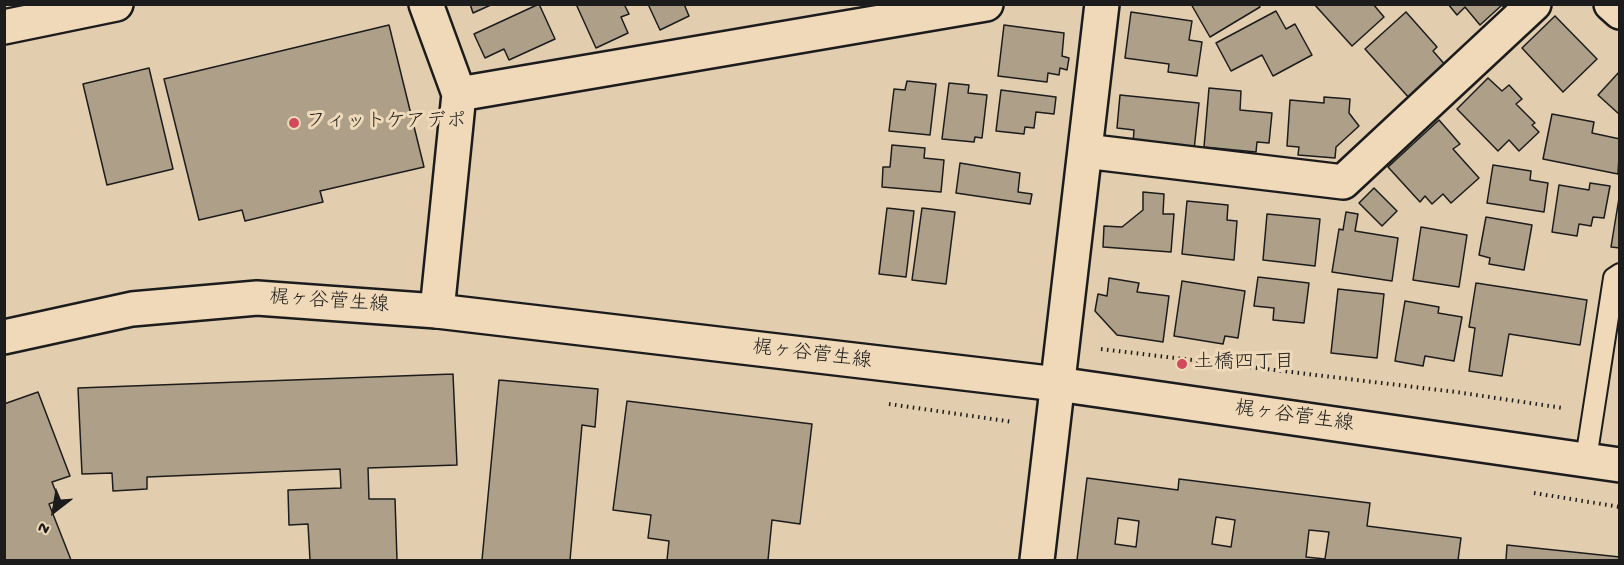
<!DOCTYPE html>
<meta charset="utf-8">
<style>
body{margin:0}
#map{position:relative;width:1624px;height:565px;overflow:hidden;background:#e2ceaf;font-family:"Gochi Hand",sans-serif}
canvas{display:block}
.frame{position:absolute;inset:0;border:6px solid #1c1c1c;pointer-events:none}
.north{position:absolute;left:24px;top:481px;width:60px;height:60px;-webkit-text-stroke:4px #efd9b8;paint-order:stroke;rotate:211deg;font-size:16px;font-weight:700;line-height:24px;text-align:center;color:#1c1c1c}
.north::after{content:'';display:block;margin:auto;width:21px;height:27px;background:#1c1c1c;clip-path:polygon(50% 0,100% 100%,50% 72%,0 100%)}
</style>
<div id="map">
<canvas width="1624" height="565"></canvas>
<div class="frame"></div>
<div class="north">N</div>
</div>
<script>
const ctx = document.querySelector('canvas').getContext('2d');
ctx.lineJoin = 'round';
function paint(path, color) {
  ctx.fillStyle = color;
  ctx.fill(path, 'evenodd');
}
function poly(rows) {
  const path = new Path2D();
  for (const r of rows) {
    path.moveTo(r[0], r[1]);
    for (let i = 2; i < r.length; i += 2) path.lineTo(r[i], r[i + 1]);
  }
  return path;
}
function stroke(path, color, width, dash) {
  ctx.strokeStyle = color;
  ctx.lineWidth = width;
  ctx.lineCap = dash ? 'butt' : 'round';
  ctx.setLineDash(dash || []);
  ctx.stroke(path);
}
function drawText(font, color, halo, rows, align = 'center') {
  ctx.font = font + ' "Gochi Hand","Klee One",sans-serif';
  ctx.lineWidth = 6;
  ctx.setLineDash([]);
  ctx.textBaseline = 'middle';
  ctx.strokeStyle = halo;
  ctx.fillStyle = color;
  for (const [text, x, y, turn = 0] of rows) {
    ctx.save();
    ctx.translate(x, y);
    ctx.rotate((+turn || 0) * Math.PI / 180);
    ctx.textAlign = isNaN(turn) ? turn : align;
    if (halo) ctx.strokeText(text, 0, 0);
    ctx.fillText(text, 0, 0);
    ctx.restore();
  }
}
const building = poly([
 [470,4,493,4,473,13,470,4],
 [539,4,555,39,509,60,504,49,485,58,474,34,539,4],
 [576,4,624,4,629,14,621,17,628,33,596,48,576,4],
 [648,4,684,4,689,16,660,30,648,4],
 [1191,4,1258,4,1260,7,1210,37,1191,4],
 [1314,4,1373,4,1384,17,1352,46,1314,4],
 [1448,4,1510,4,1505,9,1502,5,1480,25,1465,7,1457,15,1448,4],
 [1276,11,1286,29,1295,24,1312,55,1273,76,1262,55,1231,71,1216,43,1276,11],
 [1131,12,1192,21,1189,40,1202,42,1197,76,1168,72,1169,64,1125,58,1131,12],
 [1406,12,1437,47,1433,51,1447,67,1411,100,1365,49,1406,12],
 [1555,16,1597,59,1563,92,1522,48,1555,16],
 [389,25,424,167,320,191,323,202,245,221,242,210,199,220,164,79,389,25],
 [1004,25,1064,33,1062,56,1069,58,1067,70,1060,68,1059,75,1048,73,1047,82,998,76,1004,25],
 [149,68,173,169,107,185,83,84,149,68],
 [1620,71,1620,115,1598,95,1620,71],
 [1488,78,1502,91,1509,85,1522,99,1516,104,1535,123,1532,125,1539,132,1519,151,1509,140,1498,151,1457,109,1488,78],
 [907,81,936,84,930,135,889,131,894,89,905,90,907,81],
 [949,83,969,85,968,93,987,95,982,138,975,137,974,142,942,139,949,83],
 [1209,88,1241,91,1240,110,1272,113,1269,143,1257,142,1256,152,1204,147,1209,88],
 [1001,90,1056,97,1054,114,1036,112,1034,128,1025,127,1024,134,996,131,1001,90],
 [1120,95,1199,103,1194,150,1133,144,1134,130,1117,128,1120,95],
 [1324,97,1350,99,1349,113,1359,126,1336,147,1335,158,1298,155,1299,147,1287,146,1290,100,1324,103,1324,97],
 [1552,114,1594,122,1592,133,1620,139,1618,174,1543,159,1552,114],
 [1439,120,1460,144,1453,149,1479,178,1451,203,1443,194,1432,204,1425,196,1420,202,1388,167,1439,120],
 [892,145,925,148,924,158,944,160,941,192,882,187,883,167,890,167,892,145],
 [960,163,1020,173,1018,192,1032,194,1030,204,956,193,960,163],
 [1493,165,1531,171,1530,180,1548,183,1544,212,1487,203,1493,165],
 [1590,183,1610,186,1604,218,1593,217,1591,226,1579,224,1577,236,1552,232,1559,185,1589,190,1590,183],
 [1374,188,1397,211,1382,226,1359,203,1374,188],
 [1143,192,1164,194,1163,214,1174,214,1171,252,1103,247,1104,226,1122,227,1143,210,1143,192],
 [1619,198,1620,198,1620,248,1611,247,1619,198],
 [1187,201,1228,205,1227,220,1237,221,1234,260,1182,254,1187,201],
 [887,208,914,211,906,277,879,274,887,208],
 [922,208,955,212,946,284,912,280,922,208],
 [1346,212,1358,214,1355,231,1398,238,1392,281,1332,272,1339,229,1343,230,1346,212],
 [1267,214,1320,219,1315,266,1263,260,1267,214],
 [1486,217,1532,225,1524,270,1489,264,1490,258,1479,255,1486,217],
 [1421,227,1467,235,1459,287,1413,280,1421,227],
 [1258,277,1309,283,1304,323,1273,320,1274,308,1254,306,1258,277],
 [1109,278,1139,283,1137,292,1169,296,1163,342,1117,335,1095,311,1098,294,1107,296,1109,278],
 [1182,281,1245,291,1238,338,1225,336,1223,344,1174,336,1182,281],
 [1476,283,1587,300,1580,345,1509,334,1502,376,1469,371,1475,328,1469,327,1476,283],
 [1338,289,1384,294,1377,358,1331,353,1338,289],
 [1405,301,1439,307,1438,313,1462,317,1454,361,1425,356,1423,366,1395,361,1405,301],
 [453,374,457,465,368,468,369,499,395,499,397,560,310,560,308,524,289,525,288,490,341,488,340,469,147,477,147,489,113,491,112,473,82,474,78,388,453,374],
 [499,380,598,389,595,427,582,425,570,560,482,560,499,380],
 [38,392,70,476,52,482,59,500,49,504,71,560,4,560,4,404,38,392],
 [627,401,812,424,800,524,772,520,768,560,667,560,669,541,648,538,651,515,613,510,627,401],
 [1087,478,1178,490,1179,479,1370,503,1367,526,1461,538,1458,560,1077,560,1087,478],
 [1216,517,1235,520,1231,547,1212,544,1216,517],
 [1118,518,1139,521,1136,547,1115,544,1118,518],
 [1309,530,1329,532,1325,559,1306,557,1309,530],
 [1507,545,1620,557,1620,560,1506,560,1507,545]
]);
paint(building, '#ae9f88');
stroke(building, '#1c1c1c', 1.5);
const service = poly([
 [1586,459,1614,278,1620,274]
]);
const minor = poly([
 [426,4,459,94,437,311],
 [1611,4,1620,12],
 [4,27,116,4],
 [459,94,986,4],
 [1085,151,1343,182,1534,4],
 [1037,560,1102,4]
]);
const tertiary = poly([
 [4,337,132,309,257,298,437,311,1057,384,1620,465]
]);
stroke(service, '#1c1c1c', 24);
stroke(minor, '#1c1c1c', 38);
stroke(tertiary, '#1c1c1c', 38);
stroke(poly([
 [1101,349,1456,392,1563,408],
 [889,404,1013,422],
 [1534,493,1620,507]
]), '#1c1c1c', 4, [1.5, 4.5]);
stroke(service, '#efd9b8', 20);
stroke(minor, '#efd9b8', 33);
stroke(tertiary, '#efd9b8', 33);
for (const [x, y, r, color] of [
 [294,123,6,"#d1495b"],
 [1182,364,6,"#d1495b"]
]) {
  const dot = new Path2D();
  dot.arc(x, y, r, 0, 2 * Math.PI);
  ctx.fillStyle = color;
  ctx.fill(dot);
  stroke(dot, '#efd9b8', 2);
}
drawText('20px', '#1c1c1c', '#efd9b8', [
 ["フィットケアデポ",306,123],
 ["土橋四丁目",1194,364]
], 'left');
drawText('20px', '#1c1c1c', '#efd9b8', [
 ["梶ヶ谷菅生線",329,303,4],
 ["梶ヶ谷菅生線",812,356,7],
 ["梶ヶ谷菅生線",1294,418,8]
]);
</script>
